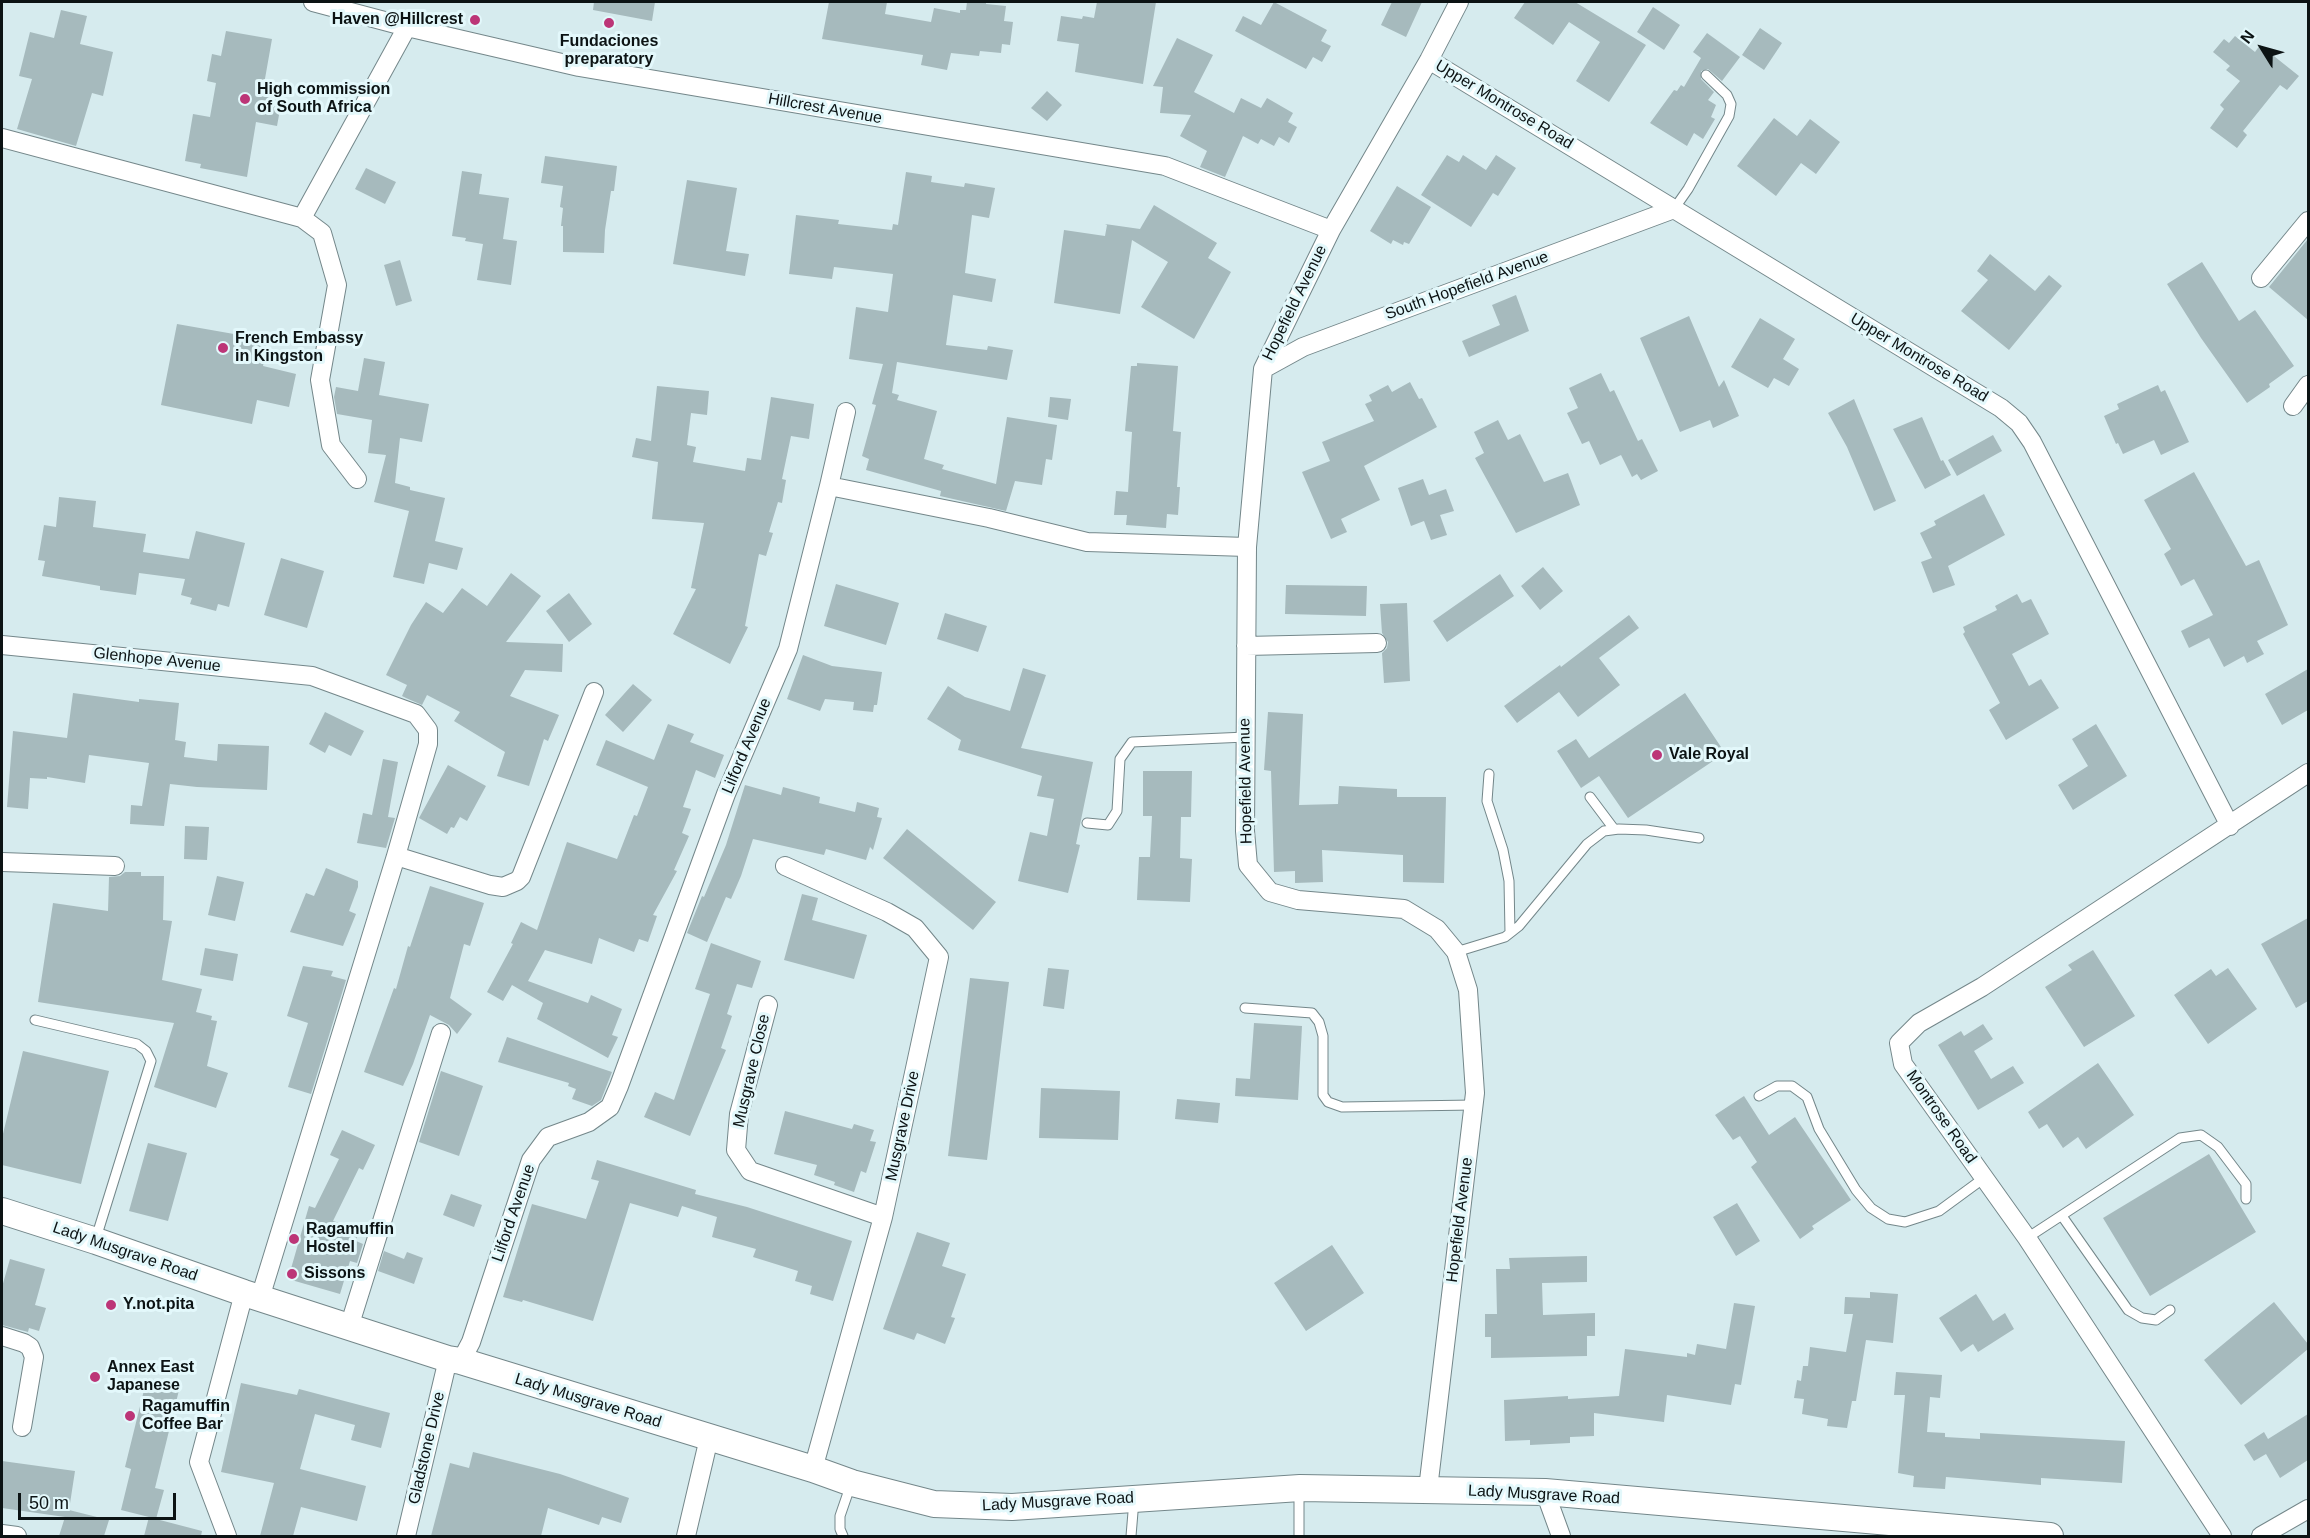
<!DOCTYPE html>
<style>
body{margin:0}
#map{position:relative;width:2310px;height:1538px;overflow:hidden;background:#d6ebee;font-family:Helvetica,sans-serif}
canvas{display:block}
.frame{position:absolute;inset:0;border:3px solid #0c1314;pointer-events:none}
.north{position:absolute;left:2232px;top:18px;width:60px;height:60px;-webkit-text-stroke:4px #e3f8fb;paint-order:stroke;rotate:307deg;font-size:16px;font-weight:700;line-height:24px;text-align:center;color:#0c1314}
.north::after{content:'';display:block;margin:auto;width:21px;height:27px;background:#0c1314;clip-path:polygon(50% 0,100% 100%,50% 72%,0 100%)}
.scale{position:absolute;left:18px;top:1493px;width:158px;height:27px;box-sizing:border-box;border:3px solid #0c1314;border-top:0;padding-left:8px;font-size:18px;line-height:21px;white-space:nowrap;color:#0c1314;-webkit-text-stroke:4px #e3f8fb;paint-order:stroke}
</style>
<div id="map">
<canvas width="2310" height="1538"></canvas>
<div class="frame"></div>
<div class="north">N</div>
<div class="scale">50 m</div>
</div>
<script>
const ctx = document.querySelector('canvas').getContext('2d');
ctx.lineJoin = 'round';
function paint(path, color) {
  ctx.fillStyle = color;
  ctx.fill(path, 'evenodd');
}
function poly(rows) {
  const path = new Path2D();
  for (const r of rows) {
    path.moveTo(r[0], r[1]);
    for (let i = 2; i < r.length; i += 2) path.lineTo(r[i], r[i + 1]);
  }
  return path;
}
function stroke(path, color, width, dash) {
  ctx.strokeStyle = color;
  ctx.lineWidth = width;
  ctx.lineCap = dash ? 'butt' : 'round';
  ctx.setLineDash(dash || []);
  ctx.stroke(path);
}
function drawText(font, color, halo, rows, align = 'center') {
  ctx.font = font + ' Helvetica,sans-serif';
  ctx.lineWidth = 6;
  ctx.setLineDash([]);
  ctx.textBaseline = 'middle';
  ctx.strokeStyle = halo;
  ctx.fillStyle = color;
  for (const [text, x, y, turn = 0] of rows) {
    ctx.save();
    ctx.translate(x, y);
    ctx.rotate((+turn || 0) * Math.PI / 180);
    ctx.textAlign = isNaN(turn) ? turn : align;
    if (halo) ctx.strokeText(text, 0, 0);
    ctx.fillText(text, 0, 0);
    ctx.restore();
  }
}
paint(poly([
 [594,2,655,2,652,21,593,10],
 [829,2,887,2,885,14,931,22,934,8,960,13,960,10,966,10,967,2,986,2,986,4,1006,6,1004,21,1013,22,1010,45,1002,44,1001,53,980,51,979,56,951,53,947,70,921,65,923,55,822,39],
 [1097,2,1156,2,1143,84,1075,72,1079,44,1057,41,1061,16,1082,19,1083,16,1094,18],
 [1274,2,1327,30,1321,41,1331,46,1322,62,1313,57,1306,69,1235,31,1243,16,1261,25],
 [1392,2,1422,2,1406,37,1381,25],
 [1525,2,1575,2,1646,45,1609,102,1576,81,1600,42,1569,22,1553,45,1514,18],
 [1653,7,1680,25,1664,50,1637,32],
 [61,10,87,16,80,44,113,52,103,96,92,93,76,146,17,129,32,79,19,76,30,32,54,38],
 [1760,28,1782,43,1764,70,1742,55],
 [226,31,272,39,263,90,283,93,277,126,256,122,247,177,200,168,201,164,185,161,193,114,210,117,216,83,207,81,212,54,221,56],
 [1707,33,1740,57,1722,81,1708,69,1701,71,1701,79,1714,92,1708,100,1716,105,1711,117,1715,119,1703,139,1694,133,1687,146,1650,123,1674,90,1677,91,1681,85,1684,87,1701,58,1693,52],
 [2235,36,2255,52,2260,45,2299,76,2287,90,2280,85,2243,131,2247,135,2237,148,2210,128,2224,109,2220,105,2240,81,2226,70,2230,66,2213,52,2224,39,2229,43],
 [1177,38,1213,55,1194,92,1234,113,1241,98,1261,108,1267,98,1293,113,1288,122,1297,127,1289,143,1279,137,1274,146,1261,139,1258,144,1243,136,1225,177,1200,167,1207,151,1180,136,1191,115,1160,113,1163,87,1153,86],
 [1047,91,1062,105,1047,121,1031,108],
 [1774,118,1797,136,1810,119,1840,142,1816,174,1801,163,1776,196,1737,166],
 [1447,155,1459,162,1463,155,1486,170,1496,155,1516,168,1498,196,1493,193,1471,227,1421,195],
 [545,156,617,166,614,191,611,191,605,230,604,253,563,252,563,226,561,226,563,208,560,207,563,186,541,183],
 [366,168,396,182,385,204,355,189],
 [462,171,482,174,479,194,509,198,503,239,517,241,511,285,477,280,483,244,465,241,466,238,452,236],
 [906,172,932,176,931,182,964,187,965,183,995,188,989,218,972,215,965,273,996,279,992,302,953,295,946,345,987,350,988,346,1013,350,1007,380,897,362,892,393,899,395,897,400,937,411,924,459,944,465,942,469,996,484,1007,417,1057,425,1052,460,1046,459,1042,485,1015,481,1006,511,940,496,941,491,866,470,869,459,862,456,876,405,872,404,883,364,849,359,856,307,888,312,893,274,834,267,832,279,789,274,796,215,839,220,838,224,892,230,893,224,898,225],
 [687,180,737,188,726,251,749,254,745,276,673,264],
 [1397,186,1431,207,1409,244,1404,242,1403,245,1393,240,1391,244,1370,231],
 [1154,205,1217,243,1208,258,1231,272,1194,339,1141,307,1168,262,1132,240,1120,314,1054,303,1064,230,1105,236,1107,225,1105,224,1140,229],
 [2308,239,2308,320,2269,287],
 [1990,254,2035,291,2049,275,2062,286,2009,350,1961,311,1988,280,1977,271],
 [400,260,412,301,396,306,384,265],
 [2202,262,2239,321,2255,310,2294,366,2269,384,2270,387,2247,403,2201,338,2167,284],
 [1516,295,1529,331,1469,357,1462,341,1500,325,1492,305],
 [1689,316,1719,387,1724,380,1739,416,1713,428,1710,420,1680,432,1640,338],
 [1760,318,1795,339,1783,359,1799,369,1789,386,1774,378,1768,388,1731,367],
 [177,324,268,340,263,366,296,374,289,407,257,400,252,424,161,405],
 [364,358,385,362,379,395,429,404,422,442,400,438,395,483,410,487,410,490,445,498,435,541,463,548,457,570,429,563,424,584,393,577,409,511,374,502,386,455,368,453,372,420,337,414,334,397,336,387,358,391],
 [1137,363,1178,366,1173,431,1181,432,1177,487,1180,487,1178,515,1167,514,1166,528,1126,525,1127,515,1114,515,1116,491,1128,492,1132,432,1125,431,1131,366,1137,366],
 [1601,373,1610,392,1614,390,1638,441,1642,439,1658,471,1641,480,1637,474,1632,477,1621,455,1600,465,1589,441,1582,444,1567,413,1578,408,1569,388],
 [1410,382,1419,399,1422,398,1437,427,1364,466,1380,500,1341,519,1347,532,1331,539,1302,472,1330,461,1322,442,1374,421,1365,404,1372,401,1369,395,1388,385,1392,392],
 [2158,385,2161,392,2165,390,2189,442,2161,455,2154,440,2123,454,2118,443,2116,444,2104,416,2119,409,2117,404],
 [657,386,709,391,707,415,691,413,687,445,696,447,693,462,745,471,747,458,761,460,771,397,814,404,809,439,791,436,782,479,786,480,782,503,778,502,769,532,773,533,766,556,759,554,745,626,748,627,730,664,673,634,696,589,691,588,704,523,652,519,658,462,632,457,636,438,651,441],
 [1050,397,1071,399,1068,420,1048,417],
 [1854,399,1896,501,1874,511,1847,447,1828,413],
 [1922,417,1941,461,1943,460,1951,475,1925,489,1893,429],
 [1498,420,1508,440,1520,434,1544,482,1568,473,1580,505,1516,533,1475,458,1484,453,1474,432],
 [1993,435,2002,451,1957,476,1948,460],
 [2194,472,2246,566,2259,560,2288,625,2257,641,2264,654,2247,663,2244,656,2224,667,2209,638,2189,648,2181,631,2213,615,2194,579,2181,586,2164,554,2171,549,2144,500],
 [1423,479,1429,495,1446,489,1454,511,1440,515,1447,535,1431,540,1424,521,1411,526,1398,488],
 [1984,494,2005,535,1948,566,1955,585,1933,593,1921,562,1932,558,1920,533,1936,525,1934,521],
 [59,497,96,501,93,527,146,534,143,552,189,559,196,531,245,543,229,607,218,604,216,611,190,604,192,598,181,595,185,579,139,573,136,595,100,590,100,586,42,576,45,561,38,560,44,525,56,527],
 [281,558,324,571,307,628,264,615],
 [1543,567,1563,591,1540,610,1521,586],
 [511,573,541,596,506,642,563,644,562,672,525,670,510,696,559,715,548,741,544,739,529,786,497,776,505,752,454,721,460,712,427,695,422,705,406,698,402,696,407,685,386,675,411,625,426,602,443,613,462,588,487,606],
 [1500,574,1514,596,1447,642,1433,621],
 [836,584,899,603,886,645,824,626],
 [1286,585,1367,586,1366,616,1285,614],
 [569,593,592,624,569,642,546,611],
 [2017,594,2022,603,2031,599,2049,634,2012,654,2029,686,2041,679,2059,708,2006,740,1989,710,2000,703,1963,634,1965,632,1963,627,1997,610,1995,606],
 [1407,603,1410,681,1384,683,1382,653,1387,648,1388,642,1382,633,1380,604],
 [945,613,987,626,978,652,937,639],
 [1629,615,1639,628,1599,658,1620,685,1578,717,1559,692,1517,723,1504,706,1560,665,1561,667],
 [803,655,832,666,882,672,877,705,874,705,873,712,853,710,854,702,825,699,820,711,787,699],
 [1023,668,1046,675,1021,748,1093,762,1076,844,1080,845,1068,893,1018,881,1030,832,1047,836,1054,799,1037,796,1042,776,958,750,961,740,927,719,948,686,965,697,1010,711],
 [2308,669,2308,710,2282,725,2265,694],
 [633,684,652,700,623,732,605,715],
 [73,693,139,702,139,699,179,703,175,740,186,742,184,757,217,761,218,744,269,746,267,790,197,787,170,784,164,826,130,824,131,805,142,806,149,763,89,755,85,783,47,777,47,779,30,778,28,809,7,807,13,731,67,738],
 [1685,693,1725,753,1628,818,1599,776,1581,788,1557,751,1576,739,1589,758],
 [325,712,364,731,351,756,329,745,325,753,309,744],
 [1268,712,1303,714,1299,805,1338,804,1339,786,1397,789,1397,797,1446,797,1444,883,1403,882,1403,855,1322,850,1323,882,1295,883,1295,871,1274,872,1271,771,1264,770],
 [668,724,694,734,690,742,724,755,715,778,696,770,683,807,691,809,682,833,689,836,674,870,677,871,653,915,657,916,648,942,639,939,634,952,599,938,592,964,545,950,528,981,588,1003,591,995,622,1009,612,1035,618,1037,608,1058,537,1019,543,1003,512,985,503,1001,487,992,513,944,511,943,521,922,537,930,567,842,617,859,634,815,637,816,648,787,596,765,606,740,654,760],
 [2096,724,2127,776,2073,810,2058,785,2088,766,2072,739],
 [383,759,398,762,388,817,395,818,386,848,357,843,363,813,372,815],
 [448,765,486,786,467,821,460,817,454,828,451,827,447,834,419,818],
 [1143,771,1192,771,1191,817,1181,817,1180,858,1192,859,1190,902,1137,900,1139,857,1150,857,1152,816,1143,816],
 [745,785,781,795,783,787,820,797,819,803,855,812,857,802,879,808,877,817,882,818,873,850,870,847,866,860,826,849,824,855,753,839,741,876,731,899,726,897,707,942,687,933,702,896,704,897,726,845],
 [185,826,209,827,207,860,184,859],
 [907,829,996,902,973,930,883,858],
 [326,868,358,881,358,887,349,911,356,914,343,946,290,932,306,893,314,896],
 [125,872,141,872,141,876,164,876,163,920,172,921,162,980,202,989,196,1012,212,1016,211,1020,217,1021,207,1066,228,1073,216,1108,154,1087,174,1023,38,1002,53,903,108,911,109,877,120,876],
 [217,876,244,882,235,921,208,915],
 [430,886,484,903,470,946,464,944,450,998,472,1014,457,1034,449,1025,430,1015,413,1064,403,1086,364,1072,394,988,396,989,408,946,410,947],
 [802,894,818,898,812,920,867,935,854,979,784,960],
 [2308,918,2308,1001,2296,1008,2261,944],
 [711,943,761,961,752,988,737,984,727,1014,732,1016,721,1048,726,1050,690,1136,644,1117,655,1092,674,1100,710,994,695,989],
 [205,948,238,954,233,981,200,975],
 [2093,950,2135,1016,2084,1047,2045,987,2072,970,2068,965],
 [303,966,333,971,331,976,346,980,311,1094,288,1087,308,1023,287,1016],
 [1048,968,1069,970,1064,1009,1043,1006],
 [2228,968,2257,1009,2208,1044,2174,995,2211,969,2216,976],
 [970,978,1009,982,987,1160,948,1156],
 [1254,1023,1302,1026,1298,1100,1235,1096,1236,1078,1250,1079],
 [1983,1024,1993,1039,1974,1051,1991,1079,2013,1066,2024,1083,1978,1110,1938,1045,1961,1031,1964,1036],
 [507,1037,612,1072,601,1100,592,1106,572,1099,576,1089,568,1086,569,1083,498,1062],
 [23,1051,109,1071,81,1184,2,1165,2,1138],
 [2098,1063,2134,1115,2086,1149,2078,1137,2063,1148,2047,1124,2039,1129,2028,1112],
 [441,1071,483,1086,459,1156,419,1142],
 [1041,1088,1120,1091,1118,1140,1039,1138],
 [1744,1096,1769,1135,1795,1117,1851,1200,1812,1226,1814,1229,1800,1239,1751,1167,1757,1162,1740,1136,1733,1140,1715,1115],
 [1177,1099,1220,1103,1218,1123,1175,1119],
 [785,1111,852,1129,854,1124,874,1130,870,1141,876,1142,866,1173,861,1171,854,1192,834,1185,835,1182,814,1175,817,1165,774,1154],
 [342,1130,375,1145,363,1170,359,1168,333,1221,359,1229,356,1241,363,1244,357,1263,350,1261,340,1294,288,1279,309,1206,315,1208,339,1159,330,1155],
 [148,1143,187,1153,168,1221,129,1211],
 [2209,1154,2256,1232,2150,1296,2103,1218],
 [597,1160,696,1190,695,1194,747,1207,852,1241,833,1301,810,1294,812,1286,795,1281,798,1271,753,1257,756,1249,712,1237,717,1217,682,1206,678,1217,630,1203,593,1321,523,1300,522,1302,503,1297,532,1204,586,1219,599,1181,591,1179],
 [451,1194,482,1205,474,1227,443,1215],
 [1737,1203,1760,1241,1736,1256,1713,1217],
 [917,1232,950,1243,942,1266,966,1274,951,1317,955,1318,945,1344,917,1333,914,1340,883,1329],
 [1332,1245,1364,1293,1306,1331,1274,1283],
 [384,1251,404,1259,407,1252,423,1258,414,1284,378,1271],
 [1587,1256,1587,1282,1542,1283,1543,1315,1595,1313,1595,1336,1587,1336,1587,1356,1491,1358,1491,1337,1485,1337,1485,1314,1497,1314,1496,1269,1510,1269,1509,1258],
 [10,1259,45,1269,35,1305,46,1308,39,1331,29,1328,28,1332,2,1325,2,1287],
 [1870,1292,1898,1294,1893,1343,1866,1340,1856,1401,1852,1401,1847,1428,1827,1426,1828,1419,1802,1414,1804,1399,1794,1398,1797,1380,1801,1381,1803,1366,1808,1366,1810,1347,1846,1352,1853,1314,1844,1314,1845,1297,1870,1298],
 [1976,1294,1993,1321,2005,1313,2014,1329,1978,1352,1973,1344,1961,1352,1939,1318],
 [2274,1302,2308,1344,2308,1349,2241,1405,2204,1360],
 [1734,1303,1755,1306,1741,1385,1735,1384,1731,1405,1667,1395,1664,1422,1594,1413,1594,1436,1570,1437,1570,1443,1530,1445,1530,1440,1505,1441,1504,1400,1568,1396,1568,1399,1619,1396,1625,1349,1687,1357,1687,1353,1695,1355,1697,1344,1726,1349],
 [1896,1372,1942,1375,1940,1398,1930,1397,1927,1432,1945,1433,1945,1437,1980,1439,1980,1433,2125,1441,2122,1483,2041,1478,2041,1485,1946,1477,1945,1489,1913,1487,1914,1476,1898,1473,1905,1395,1894,1395],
 [147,1378,180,1386,155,1488,164,1490,156,1519,202,1531,201,1536,144,1536,149,1517,121,1510,131,1469,125,1467],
 [241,1383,297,1395,299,1389,390,1413,381,1448,351,1440,355,1425,315,1414,300,1469,366,1486,357,1521,301,1507,293,1536,260,1536,274,1483,221,1472],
 [2308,1414,2308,1460,2280,1478,2266,1454,2254,1461,2244,1445,2264,1432,2268,1439],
 [473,1452,560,1474,629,1498,621,1523,602,1517,599,1525,548,1508,541,1536,431,1536,450,1463,469,1468],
 [2,1461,75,1471,69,1510,109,1520,104,1536,59,1536,65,1517,2,1508]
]), '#a6babd');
const service = poly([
 [1674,209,1688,189,1729,116,1731,104,1727,95,1706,75],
 [1489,774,1487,801,1503,850,1509,881,1510,933],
 [1590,797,1614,829],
 [1087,823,1108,825,1117,811,1120,759,1132,742,1246,737],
 [1456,952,1505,937,1519,926,1587,844,1604,831,1619,829,1646,830,1699,838],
 [1245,1008,1312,1013,1319,1022,1323,1036,1323,1095,1328,1102,1342,1107,1474,1105],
 [35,1020,137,1044,146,1051,151,1061,96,1238],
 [1759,1096,1777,1086,1792,1086,1807,1097,1819,1129,1856,1190,1871,1208,1888,1219,1905,1222,1939,1211,1984,1178],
 [2062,1216,2128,1310,2142,1318,2156,1320,2170,1310],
 [2027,1238,2180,1138,2201,1135,2218,1147,2246,1184,2246,1199],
 [843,1536,840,1529,840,1516,851,1484],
 [1131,1536,1134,1500],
 [1299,1536,1299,1491]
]);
const minor = poly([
 [313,2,407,27,579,67,1165,166,1331,230],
 [1429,60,2001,408,2019,423,2032,442,2230,826],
 [2,138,302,218,322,233,337,285,320,380,331,445,357,479],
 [302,218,407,27],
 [2261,278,2308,221],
 [1263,369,1303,347,1674,209],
 [2293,406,2308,385],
 [829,486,846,412],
 [2,645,312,676,416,714,428,730,428,744,396,856,260,1298],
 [1246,646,1377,643],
 [396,856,490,885,503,887,517,881,521,877,594,692],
 [2,862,115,866],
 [785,866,887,912,915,928,939,957,883,1217,813,1469],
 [768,1005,739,1114,736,1150,750,1171,883,1217],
 [349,1327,441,1033],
 [2,1336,24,1343,30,1347,34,1357,22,1427],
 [461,1361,471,1342,531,1160,548,1137,589,1122,610,1107,619,1086,726,794,788,649,829,486,989,518,1087,542,1247,547],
 [1428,1489,1475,1093,1468,990,1456,952,1437,929,1404,909,1298,900,1270,892,1248,865,1245,831,1247,547,1263,369,1331,230,1429,60,1459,2],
 [1545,1492,1561,1536],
 [2,1534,17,1536],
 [227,1536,199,1462,244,1293],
 [406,1536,448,1359],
 [686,1536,709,1438],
 [2222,1536,2027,1238,1903,1064,1899,1043,1919,1023,1982,987,2308,773],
 [2261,1536,2308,1509]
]);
const secondary = poly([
 [2,1211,96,1241,244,1293,448,1359,461,1361,813,1469,852,1483,934,1504,1012,1507,1300,1488,1545,1492,2050,1536]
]);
stroke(service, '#74878a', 11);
stroke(minor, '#74878a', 20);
stroke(secondary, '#74878a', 28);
stroke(service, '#fff', 9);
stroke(minor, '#fff', 18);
stroke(secondary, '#fff', 26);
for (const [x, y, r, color] of [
 [475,20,6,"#bc3577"],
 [609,23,6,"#bc3577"],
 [245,99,6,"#bc3577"],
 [223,348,6,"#bc3577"],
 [1657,755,6,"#bc3577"],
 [294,1239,6,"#bc3577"],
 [292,1274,6,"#bc3577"],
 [111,1305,6,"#bc3577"],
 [95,1377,6,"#bc3577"],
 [130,1416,6,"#bc3577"]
]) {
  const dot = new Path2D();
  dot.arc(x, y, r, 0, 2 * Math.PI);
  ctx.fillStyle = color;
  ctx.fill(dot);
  stroke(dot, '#e3f8fb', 2);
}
drawText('bold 16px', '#0c1314', '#e3f8fb', [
 ["Haven @Hillcrest",463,20,"right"],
 ["Fundaciones",609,42,"center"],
 ["preparatory",609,60,"center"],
 ["High commission",257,90],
 ["of South Africa",257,108],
 ["French Embassy",235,339],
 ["in Kingston",235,357],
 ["Vale Royal",1669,755],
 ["Ragamuffin",306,1230],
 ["Hostel",306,1248],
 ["Sissons",304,1274],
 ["Y.not.pita",123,1305],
 ["Annex East",107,1368],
 ["Japanese",107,1386],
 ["Ragamuffin",142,1407],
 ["Coffee Bar",142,1425]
], 'left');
drawText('16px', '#0c1314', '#e3f8fb', [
 ["Upper Montrose Road",1504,105,31],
 ["Hillcrest Avenue",825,109,10],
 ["South Hopefield Avenue",1467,286,-20],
 ["Hopefield Avenue",1295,303,-64],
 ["Upper Montrose Road",1919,358,31],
 ["Glenhope Avenue",157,660,6],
 ["Lilford Avenue",747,746,-67],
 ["Hopefield Avenue",1246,781,-91],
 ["Musgrave Close",752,1071,-77],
 ["Montrose Road",1941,1117,55],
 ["Musgrave Drive",903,1126,-78],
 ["Lilford Avenue",514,1213,-71],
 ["Hopefield Avenue",1460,1220,-83],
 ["Lady Musgrave Road",125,1252,19],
 ["Lady Musgrave Road",588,1401,17],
 ["Gladstone Drive",427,1448,-77],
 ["Lady Musgrave Road",1544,1495,3],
 ["Lady Musgrave Road",1058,1502,-3]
]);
</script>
